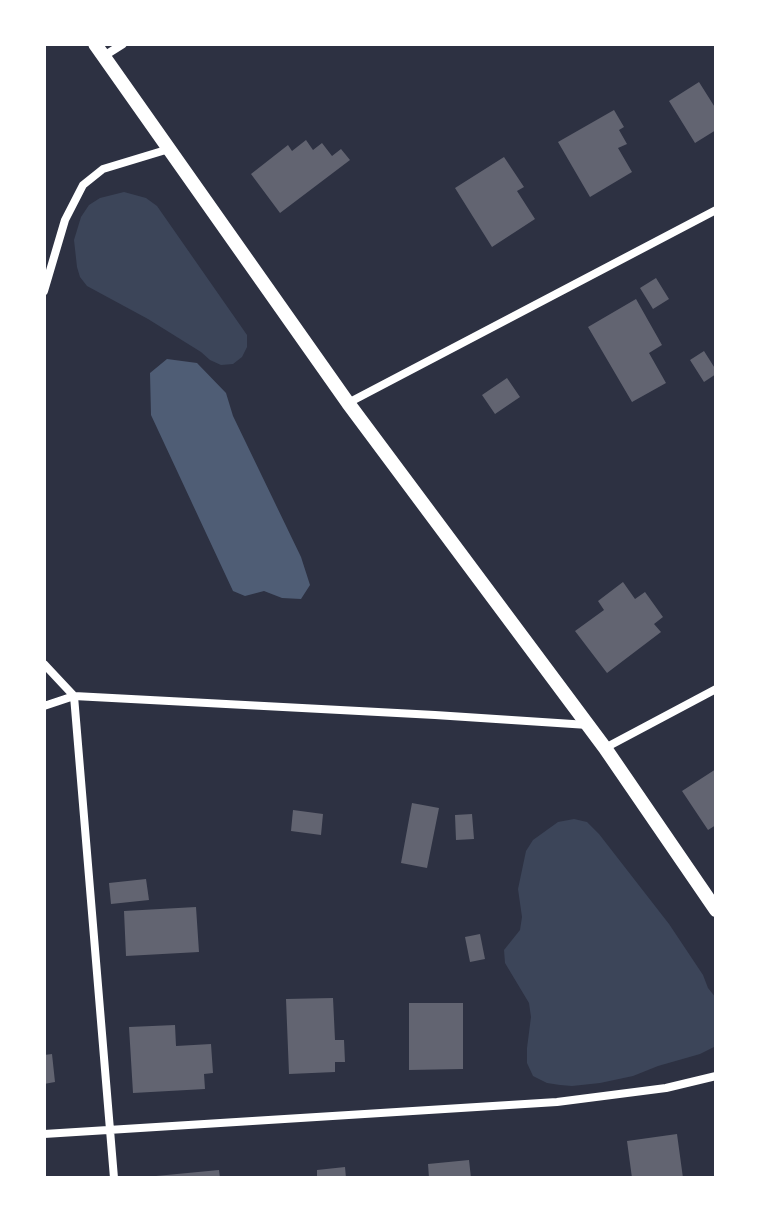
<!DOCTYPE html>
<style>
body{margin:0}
#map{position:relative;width:760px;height:1222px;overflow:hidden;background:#2d3142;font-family:"Exo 2",sans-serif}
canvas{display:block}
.frame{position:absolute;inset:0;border:46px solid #fff;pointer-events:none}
</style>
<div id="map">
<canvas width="760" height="1222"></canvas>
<div class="frame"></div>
</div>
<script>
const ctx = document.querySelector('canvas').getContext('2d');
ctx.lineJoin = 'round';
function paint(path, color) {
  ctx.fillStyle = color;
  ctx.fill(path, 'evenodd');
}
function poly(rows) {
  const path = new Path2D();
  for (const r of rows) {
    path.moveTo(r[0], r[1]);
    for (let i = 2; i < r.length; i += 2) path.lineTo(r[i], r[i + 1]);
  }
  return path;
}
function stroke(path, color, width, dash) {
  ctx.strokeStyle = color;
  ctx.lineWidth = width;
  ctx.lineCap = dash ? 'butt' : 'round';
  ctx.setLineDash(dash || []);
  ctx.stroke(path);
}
paint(poly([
 [124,192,146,198,157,206,247,335,247,347,242,357,233,364,221,365,210,360,201,352,148,319,87,286,80,277,77,267,74,240,81,217,89,205,100,198],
 [574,819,587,822,599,834,669,924,703,975,708,988,716,998,716,1046,700,1054,658,1066,633,1076,600,1083,572,1086,560,1085,547,1083,533,1076,527,1063,527,1048,531,1017,529,1003,505,963,504,950,520,930,522,917,518,889,526,851,533,840,558,822]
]), '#3c4559');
paint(poly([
 [167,359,197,363,226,393,233,416,301,557,310,585,301,599,282,598,264,591,245,596,233,591,151,415,150,373]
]), '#4f5d75');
paint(poly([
 [699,82,716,109,716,130,695,143,669,101],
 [614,110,624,127,619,130,627,144,618,148,632,172,590,197,558,142],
 [306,140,313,150,322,143,332,156,341,149,350,160,280,213,251,174,288,145,292,151],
 [504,157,524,187,517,191,535,219,492,247,455,188],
 [656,278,669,299,653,309,640,288],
 [636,299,662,345,649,353,666,383,632,402,588,327],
 [704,351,716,370,716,374,704,382,690,360],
 [507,378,520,397,495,414,482,395],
 [623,582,635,599,645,592,663,617,654,624,661,632,607,673,575,631,604,610,598,601],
 [716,769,716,825,708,830,682,791],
 [412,803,439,808,427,868,401,863],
 [293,810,323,814,321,835,291,831],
 [472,814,474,839,456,840,455,815],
 [146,879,149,900,111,904,109,883],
 [196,907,199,952,126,956,124,911],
 [480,934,485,959,470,962,465,937],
 [333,998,335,1040,344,1040,345,1062,335,1062,335,1072,289,1074,286,999],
 [409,1003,463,1003,463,1069,409,1070],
 [175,1025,176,1046,211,1044,213,1073,204,1074,205,1089,133,1093,129,1027],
 [52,1054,55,1082,44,1084,44,1055],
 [677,1134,683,1178,632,1178,627,1141],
 [469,1160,471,1178,429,1178,428,1164],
 [345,1167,346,1178,317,1178,317,1170],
 [219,1170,220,1178,156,1178,156,1176]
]), '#626471');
stroke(poly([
 [104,56,123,44],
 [44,291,65,220,83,185,103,169,169,149],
 [348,403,716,210],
 [44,664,74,696,114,1178],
 [44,706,74,696,435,715,588,725],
 [605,748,716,689],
 [44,1134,557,1102,666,1088,716,1076]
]), '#fff', 8);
stroke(poly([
 [95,44,348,403,605,748,716,910]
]), '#fff', 14);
</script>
